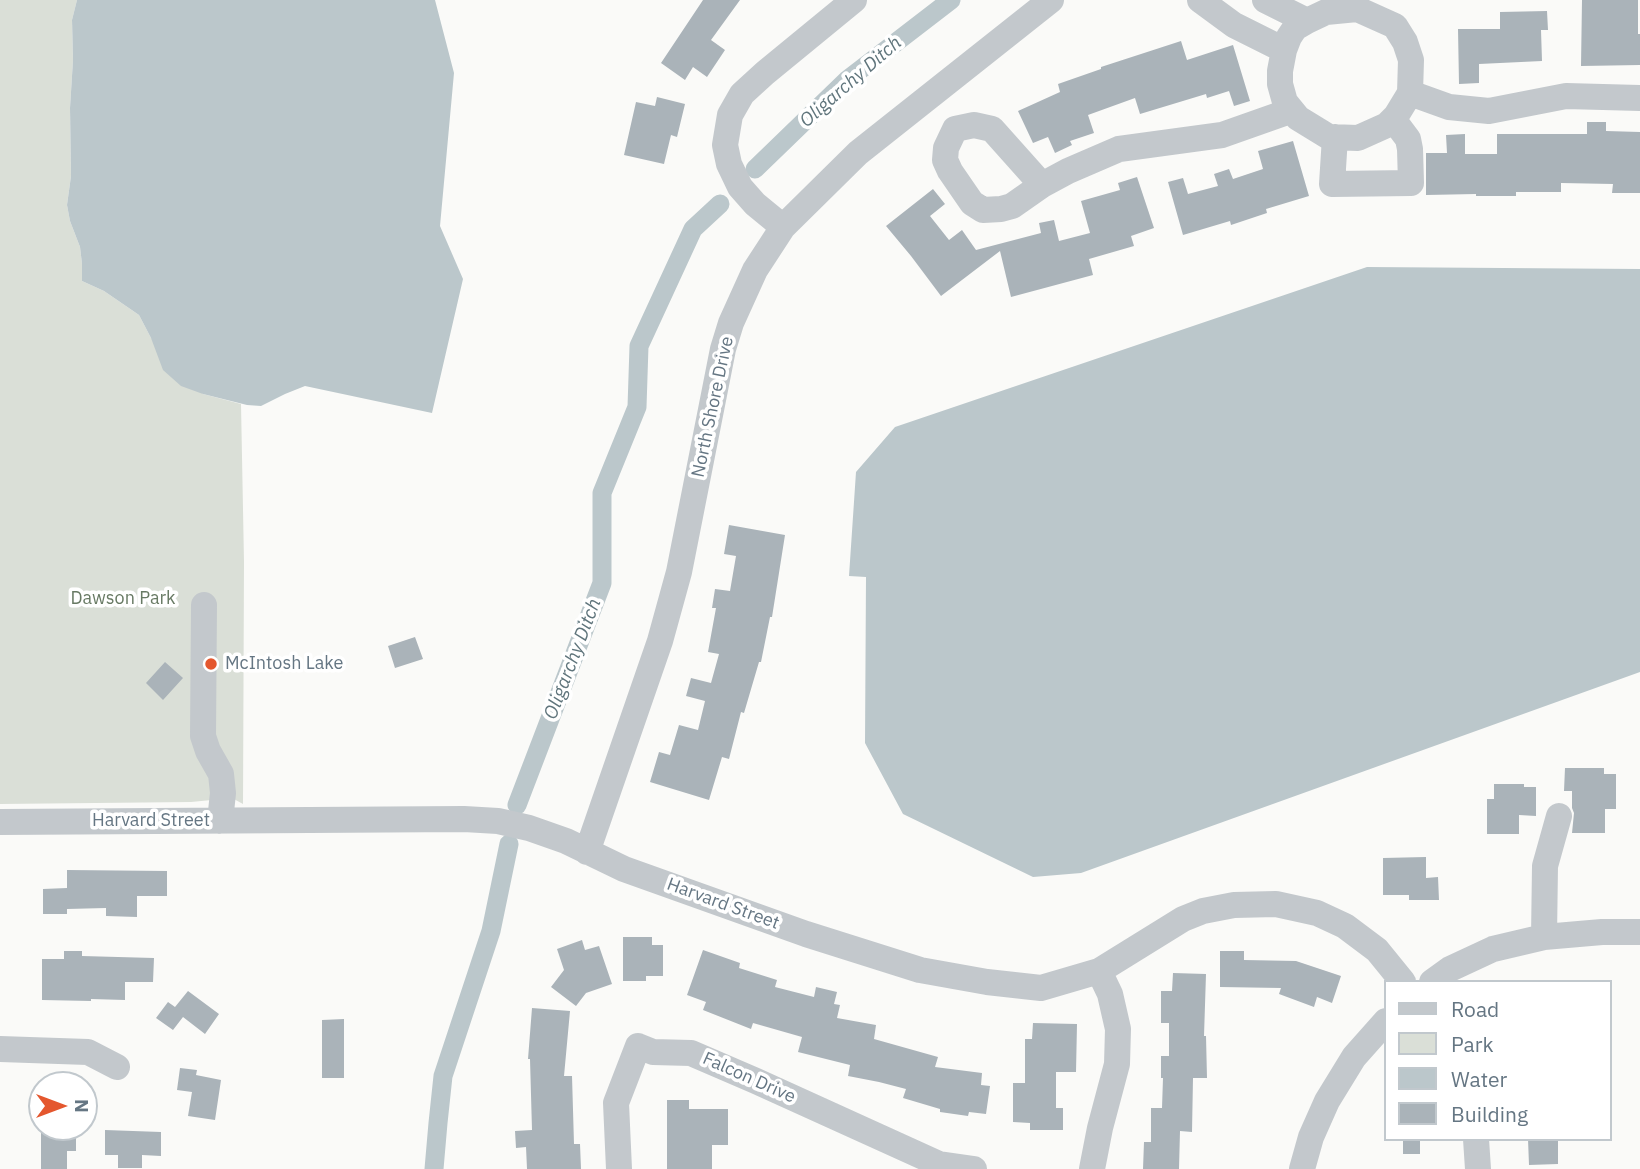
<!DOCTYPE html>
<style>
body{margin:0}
#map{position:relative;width:1640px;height:1169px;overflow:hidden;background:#fafaf8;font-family:"IBM Plex Sans",sans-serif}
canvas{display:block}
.legend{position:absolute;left:1384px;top:980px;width:228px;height:161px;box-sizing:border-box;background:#fff;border:2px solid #c1c8cd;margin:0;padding:9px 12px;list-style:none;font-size:21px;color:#657683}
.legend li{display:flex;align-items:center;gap:14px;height:35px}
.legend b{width:35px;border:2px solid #c1c8cd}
.north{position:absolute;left:28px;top:1071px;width:70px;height:70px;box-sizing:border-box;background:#fff;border:2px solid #c1c8cd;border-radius:50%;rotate:90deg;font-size:19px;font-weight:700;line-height:28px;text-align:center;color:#657683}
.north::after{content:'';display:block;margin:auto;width:24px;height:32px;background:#e4572e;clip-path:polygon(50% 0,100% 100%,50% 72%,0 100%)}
</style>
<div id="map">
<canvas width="1640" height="1169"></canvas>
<ul class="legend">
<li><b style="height:9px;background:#c3c8cc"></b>Road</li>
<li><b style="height:19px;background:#dadfd7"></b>Park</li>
<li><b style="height:19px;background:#bbc7cb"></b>Water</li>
<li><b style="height:19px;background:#aab3b9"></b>Building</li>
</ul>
<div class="north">N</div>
</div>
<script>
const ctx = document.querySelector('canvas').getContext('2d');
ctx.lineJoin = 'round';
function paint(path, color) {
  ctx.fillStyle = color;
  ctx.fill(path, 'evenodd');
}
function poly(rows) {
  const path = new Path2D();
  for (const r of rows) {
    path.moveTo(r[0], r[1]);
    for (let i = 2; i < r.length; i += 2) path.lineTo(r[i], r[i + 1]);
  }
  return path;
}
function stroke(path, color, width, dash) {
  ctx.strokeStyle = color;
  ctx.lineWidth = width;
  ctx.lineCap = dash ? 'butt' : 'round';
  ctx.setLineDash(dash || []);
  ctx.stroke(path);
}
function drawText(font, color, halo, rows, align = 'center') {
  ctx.font = font + ' "IBM Plex Sans",sans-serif';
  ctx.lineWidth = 7;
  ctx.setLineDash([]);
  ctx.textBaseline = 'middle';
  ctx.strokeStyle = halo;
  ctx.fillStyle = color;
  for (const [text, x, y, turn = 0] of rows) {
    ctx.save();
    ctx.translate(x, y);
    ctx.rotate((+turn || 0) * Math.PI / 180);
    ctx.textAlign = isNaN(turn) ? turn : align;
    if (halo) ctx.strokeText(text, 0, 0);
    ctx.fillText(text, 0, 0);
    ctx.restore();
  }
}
paint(poly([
 [0,0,77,0,72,20,73,60,70,108,71,176,67,205,70,221,80,247,82,264,82,281,104,291,139,315,151,338,203,394,241,404,244,562,243,804,232,798,191,802,0,804]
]), '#dadfd7');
paint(poly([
 [77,0,435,0,454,73,440,226,463,279,432,413,305,386,285,394,261,406,247,405,203,394,181,386,163,370,151,338,139,315,104,291,82,281,82,264,80,247,70,221,67,205,71,176,70,108,73,60,72,20],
 [1367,267,1640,269,1640,672,1081,873,1033,877,903,814,865,743,866,577,849,576,856,472,895,427]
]), '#bbc7cb');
stroke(poly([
 [755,169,847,80,951,0],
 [517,805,602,583,602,493,637,407,639,346,693,229,720,204],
 [434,1169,438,1123,443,1076,491,931,509,844]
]), '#bbc7cb', 19);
paint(poly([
 [703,0,740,0,711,40,725,50,707,77,693,67,685,80,661,63],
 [1582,0,1638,0,1638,34,1640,34,1640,65,1581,66],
 [1547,11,1548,30,1541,30,1542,61,1479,64,1479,83,1459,84,1458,29,1500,29,1500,12],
 [1181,41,1187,60,1233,45,1250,101,1234,106,1229,91,1207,98,1206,94,1140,114,1135,98,1088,115,1094,133,1070,141,1072,145,1055,153,1048,137,1033,143,1018,111,1060,92,1058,84,1101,69,1101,67],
 [657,97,685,104,677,137,671,135,664,164,624,155,636,102,655,106],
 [1587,122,1606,122,1606,131,1640,132,1640,193,1612,193,1613,184,1561,183,1561,192,1516,192,1516,196,1476,196,1476,194,1426,195,1426,153,1447,153,1446,135,1465,134,1465,154,1497,154,1497,134,1587,134],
 [1293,141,1309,196,1266,209,1267,213,1231,225,1230,221,1183,235,1168,182,1183,178,1188,194,1218,186,1214,174,1229,169,1233,179,1263,169,1258,151],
 [1137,177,1154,228,1131,236,1134,246,1089,259,1093,275,1011,297,1000,251,941,296,911,256,886,226,933,189,945,204,930,216,949,240,962,230,976,250,1041,233,1039,223,1054,220,1059,241,1090,233,1081,201,1120,190,1118,183],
 [729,525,785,535,772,617,770,617,761,662,759,662,744,713,741,712,729,759,722,757,709,800,650,782,659,752,670,755,679,725,698,730,705,701,686,696,691,678,711,683,719,654,708,652,716,608,712,608,715,589,730,591,736,556,724,554],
 [415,637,423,659,395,668,388,646],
 [165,662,183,678,163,700,146,683],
 [1565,768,1604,768,1604,774,1616,774,1616,809,1605,809,1605,833,1572,833,1574,813,1572,808,1572,791,1564,791],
 [1494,784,1524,784,1524,787,1536,787,1536,816,1519,815,1519,834,1487,834,1487,799,1494,799],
 [1426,857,1426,878,1438,877,1439,900,1409,900,1409,895,1383,895,1383,858],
 [67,870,167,871,167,896,137,896,137,917,106,916,106,908,67,909,67,914,43,914,43,889,67,888],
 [623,937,652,937,652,945,663,945,663,976,646,976,646,981,623,981],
 [582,940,585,950,599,946,612,984,586,993,576,1006,551,987,564,970,557,949],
 [703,950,740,963,739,968,777,980,775,987,814,997,816,987,837,992,834,1004,840,1005,837,1018,876,1025,874,1039,938,1057,935,1067,982,1073,981,1085,990,1086,986,1114,969,1112,968,1116,940,1112,940,1109,903,1098,906,1089,879,1082,848,1076,850,1065,798,1052,802,1037,753,1023,751,1029,703,1010,706,1002,687,995],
 [64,951,82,951,82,956,154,958,153,982,125,982,125,1000,91,999,91,1001,42,1000,42,959,64,959],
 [1220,951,1244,951,1244,960,1296,961,1341,976,1332,1003,1317,997,1314,1007,1279,994,1281,988,1220,987],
 [1173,973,1206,974,1204,1036,1206,1036,1207,1078,1193,1078,1192,1132,1180,1131,1179,1169,1143,1169,1144,1142,1151,1142,1151,1108,1162,1108,1163,1078,1161,1078,1161,1056,1169,1056,1169,1023,1161,1023,1161,991,1172,991],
 [188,991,219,1014,205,1034,183,1017,173,1030,156,1018,168,1002,175,1007],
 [532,1008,570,1011,564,1076,572,1076,574,1144,580,1144,581,1169,527,1169,526,1147,516,1148,515,1131,532,1130,530,1059,528,1059],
 [344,1019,344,1078,322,1078,322,1020],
 [1033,1023,1077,1024,1076,1072,1056,1072,1056,1108,1063,1108,1063,1130,1030,1130,1030,1123,1013,1122,1013,1083,1025,1083,1025,1039,1032,1039],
 [180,1068,197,1070,196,1075,221,1080,215,1120,188,1116,192,1092,177,1090],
 [667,1100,689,1100,689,1109,728,1109,728,1145,712,1145,712,1169,667,1169],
 [41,1127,67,1127,67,1133,76,1133,76,1151,67,1151,67,1169,41,1169],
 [105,1130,161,1132,161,1156,142,1155,142,1168,118,1168,118,1155,105,1155],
 [1403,1139,1420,1139,1420,1154,1403,1154],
 [1528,1139,1558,1139,1558,1164,1529,1165]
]), '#aab3b9');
stroke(poly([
 [1200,0,1234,25,1284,50],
 [1265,0,1307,21],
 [1357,9,1395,26,1405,42,1411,60,1410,93,1396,116,1387,125,1358,138,1329,137,1298,118,1285,102,1280,84,1280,71,1284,50,1289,37,1295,28,1307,21,1326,12,1357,9],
 [1410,93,1449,107,1489,111,1566,96,1640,98],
 [1335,137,1332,184,1411,183,1410,149,1408,139,1393,119],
 [1042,185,992,129,974,125,955,129,946,148,945,160,950,171,972,203,983,210,1001,209,1012,206,1042,185,1068,171,1119,149,1222,135,1290,111],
 [783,227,755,204,740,187,729,164,725,145,730,115,742,94,765,73,854,0],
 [204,605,203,736,208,751,221,774,223,793,220,821],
 [0,822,464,819,498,821,529,828,566,841,624,869,806,934,920,970,987,982,1041,988,1099,971,1183,919,1203,911,1234,905,1276,904,1317,913,1345,926,1377,950,1403,982],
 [587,852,660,641,679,572,723,349,731,323,755,270,783,227,858,153,1051,0],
 [1544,937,1545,866,1559,816],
 [1432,982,1450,969,1493,949,1544,937,1602,932,1640,932],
 [0,1049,88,1052,117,1067],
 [1476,1139,1478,1169],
 [619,1169,616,1103,638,1046,653,1052,691,1053,756,1081,939,1164,974,1169],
 [1092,1169,1100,1128,1117,1064,1118,1029,1110,994,1099,971],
 [1302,1169,1311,1137,1327,1101,1354,1057,1386,1021]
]), '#c3c8cc', 26);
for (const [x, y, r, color] of [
 [211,664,7,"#e4572e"]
]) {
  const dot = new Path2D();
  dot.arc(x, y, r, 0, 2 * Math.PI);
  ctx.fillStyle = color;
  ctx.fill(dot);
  stroke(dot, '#fff', 2.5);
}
drawText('18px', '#657683', '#fff', [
 ["North Shore Drive",713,407,-78],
 ["Harvard Street",151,821],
 ["Harvard Street",723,904,20],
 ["Falcon Drive",749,1078,24]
]);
drawText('18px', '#687a64', '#fff', [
 ["Dawson Park",123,599]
]);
drawText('18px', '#657683', '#fff', [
 ["McIntosh Lake",225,664]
], 'left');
drawText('italic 19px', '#60757c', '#fff', [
 ["Oligarchy Ditch",851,82,-41],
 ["Oligarchy Ditch",573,659,-69]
]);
</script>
